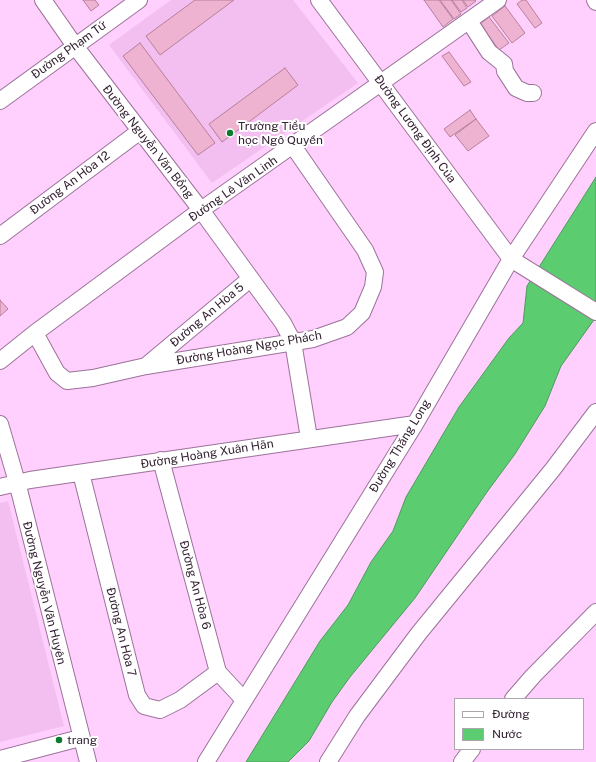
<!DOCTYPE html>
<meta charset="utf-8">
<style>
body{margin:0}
#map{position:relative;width:596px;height:762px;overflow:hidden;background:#ffd0fd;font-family:"Public Sans",sans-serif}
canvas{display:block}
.legend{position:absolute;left:454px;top:698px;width:130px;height:52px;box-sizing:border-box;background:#fff;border:1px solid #ada7ad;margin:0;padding:5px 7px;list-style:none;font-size:12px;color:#332232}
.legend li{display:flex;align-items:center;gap:8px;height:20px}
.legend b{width:20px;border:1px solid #ada7ad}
</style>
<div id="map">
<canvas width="596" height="762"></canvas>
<ul class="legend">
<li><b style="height:5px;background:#fff"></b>Đường</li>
<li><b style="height:11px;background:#5ccc71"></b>Nước</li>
</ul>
</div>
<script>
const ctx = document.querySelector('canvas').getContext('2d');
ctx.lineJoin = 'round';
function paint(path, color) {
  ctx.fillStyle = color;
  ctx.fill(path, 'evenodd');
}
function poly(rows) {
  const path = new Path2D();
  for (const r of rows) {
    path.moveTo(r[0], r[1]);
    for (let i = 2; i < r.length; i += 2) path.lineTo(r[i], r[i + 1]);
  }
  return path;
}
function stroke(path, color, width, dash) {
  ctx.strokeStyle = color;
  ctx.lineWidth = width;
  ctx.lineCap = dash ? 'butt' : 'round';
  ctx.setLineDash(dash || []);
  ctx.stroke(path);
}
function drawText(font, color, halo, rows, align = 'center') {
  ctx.font = font + ' "Public Sans",sans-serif';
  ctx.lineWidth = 4;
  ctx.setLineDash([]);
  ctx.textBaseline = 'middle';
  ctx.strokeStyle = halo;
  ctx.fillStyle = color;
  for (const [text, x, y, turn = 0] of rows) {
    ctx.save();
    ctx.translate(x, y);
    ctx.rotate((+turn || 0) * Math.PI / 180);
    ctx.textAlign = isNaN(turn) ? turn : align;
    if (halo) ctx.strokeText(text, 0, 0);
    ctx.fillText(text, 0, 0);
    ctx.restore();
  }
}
paint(poly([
 [171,0,293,0,358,83,212,183,109,45],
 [8,501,64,726,0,742,0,503]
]), '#f2bff0');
const water = poly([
 [596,177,596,317,561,366,545,406,515,454,487,492,415,598,350,677,332,702,309,741,288,762,246,762,320,641,348,605,371,562,393,531,406,497,459,407,509,338,523,323,527,286,596,177]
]);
paint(water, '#5ccc71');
stroke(water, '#50995e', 1);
const building = poly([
 [83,0,95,0,99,5,91,11,83,0],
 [195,0,234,0,160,55,146,36,195,0],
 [424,0,439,0,453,19,443,27,424,0],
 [440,0,451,0,461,14,454,19,440,0],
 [452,0,462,0,467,8,461,12,452,0],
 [463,0,475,0,476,1,468,7,463,0],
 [522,0,526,0,542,23,535,28,517,4,522,0],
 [505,6,525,33,512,43,492,16,505,6],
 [489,17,509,43,499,50,480,24,489,17],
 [140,43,215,143,198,155,123,56,140,43],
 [449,52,471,82,464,86,442,56,449,52],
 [285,68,298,85,222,142,209,124,285,68],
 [470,110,476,119,450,137,444,129,470,110],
 [476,119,489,136,468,151,455,135,476,119],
 [0,300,8,309,0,316,0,300]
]);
paint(building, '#eeb3d1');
stroke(building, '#b77f9b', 1);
const minor = poly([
 [43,0,75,46,201,210,283,323,293,342,309,438],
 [319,0,511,259,596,312],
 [595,0,596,2],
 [469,21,489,52,504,64,505,71,516,88,527,93,533,93],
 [0,101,139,0],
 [0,236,140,131],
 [35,333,57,373,67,381,93,378,146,366,313,339,347,327,362,313,373,287,375,272,365,250,293,146],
 [0,361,35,333,201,210,498,0],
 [146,366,250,279],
 [0,424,17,482,88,762],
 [161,460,218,672,244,700],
 [81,473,137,695,144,706,160,710,180,700,218,672],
 [0,487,30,480,415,424],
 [513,699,533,676,596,612],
 [0,759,80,738],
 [206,762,415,424,511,259,596,131],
 [328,762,357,716,419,633,553,469,596,412],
 [462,762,472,749]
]);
stroke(minor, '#9c729b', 18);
stroke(minor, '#fff', 16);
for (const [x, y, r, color] of [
 [230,133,4,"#0b7a2f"],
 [59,740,4,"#0b7a2f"]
]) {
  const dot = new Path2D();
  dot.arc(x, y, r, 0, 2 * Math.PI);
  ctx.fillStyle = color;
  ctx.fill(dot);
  stroke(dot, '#fff', 1.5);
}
drawText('12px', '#332232', '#fff', [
 ["Đường Phạm Tứ",69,50,-36],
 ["Đường Lương Định Của",415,129,54],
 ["Đường Nguyễn Văn Bổng",148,142,52],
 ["Đường An Hòa 12",70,183,-37],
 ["Đường Lê Văn Linh",233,189,-35],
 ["Đường An Hòa 5",207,315,-40],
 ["Đường Hoàng Ngọc Phách",249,348,-10],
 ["Đường Thăng Long",400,446,-59],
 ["Đường Hoàng Xuân Hãn",207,454,-9],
 ["Đường An Hòa 6",195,585,75],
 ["Đường Nguyễn Văn Huyên",44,593,76],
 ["Đường An Hòa 7",121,632,76]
]);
drawText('12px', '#332232', '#fff', [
 ["Trường Tiểu",238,126],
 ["học Ngô Quyền",238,140],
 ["trang",67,740]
], 'left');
</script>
